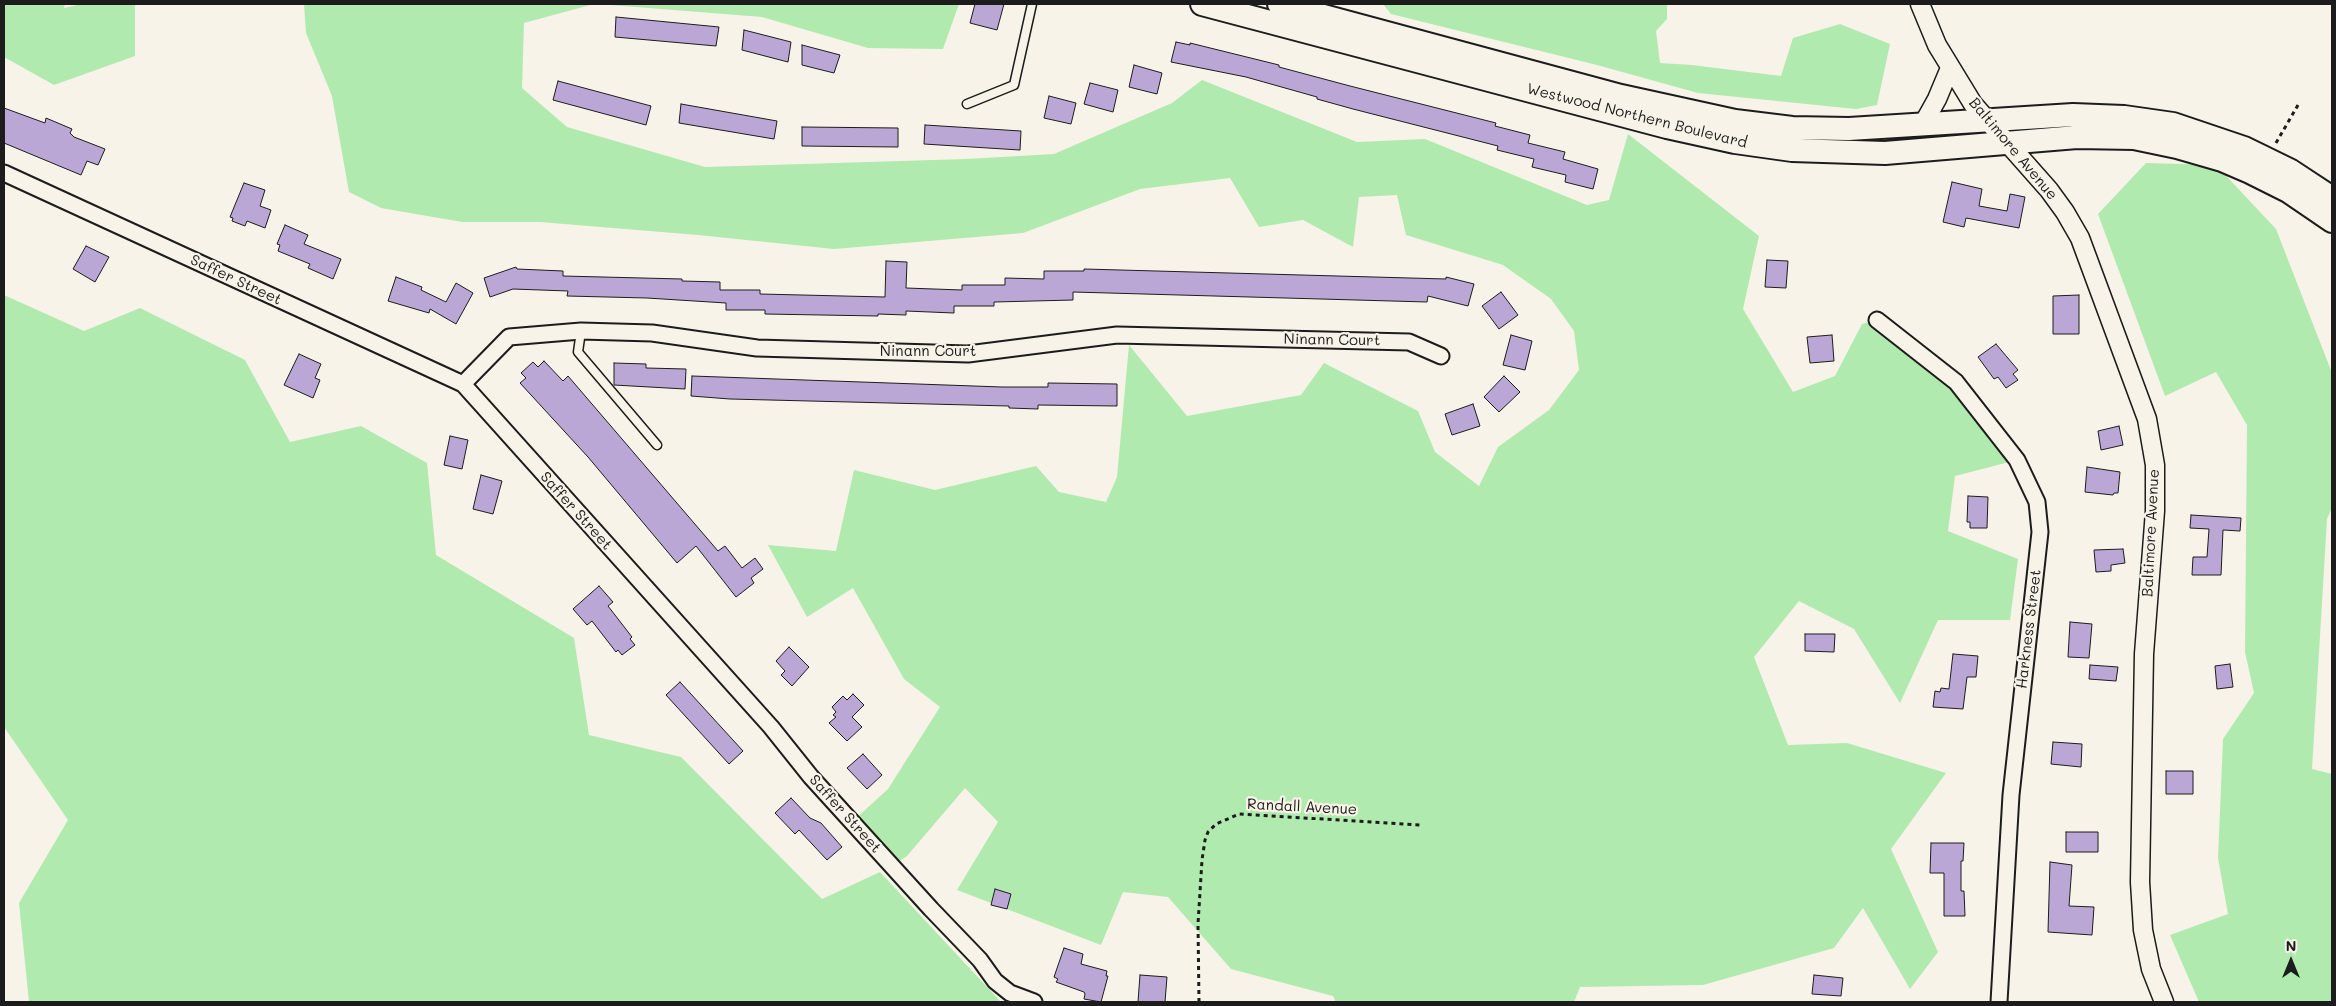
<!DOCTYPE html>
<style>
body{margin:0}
#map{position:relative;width:2336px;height:1006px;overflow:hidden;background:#f7f3e8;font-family:Mali,sans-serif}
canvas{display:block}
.frame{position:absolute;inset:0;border:5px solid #1c1c1c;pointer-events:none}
.north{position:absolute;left:2266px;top:936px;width:50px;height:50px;-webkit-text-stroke:4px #f7f3e8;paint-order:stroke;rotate:0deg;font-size:14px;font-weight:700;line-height:20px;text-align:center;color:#1c1c1c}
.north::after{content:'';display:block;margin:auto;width:18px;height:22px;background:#1c1c1c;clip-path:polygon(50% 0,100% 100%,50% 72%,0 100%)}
</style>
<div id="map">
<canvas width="2336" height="1006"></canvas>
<div class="frame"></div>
<div class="north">N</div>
</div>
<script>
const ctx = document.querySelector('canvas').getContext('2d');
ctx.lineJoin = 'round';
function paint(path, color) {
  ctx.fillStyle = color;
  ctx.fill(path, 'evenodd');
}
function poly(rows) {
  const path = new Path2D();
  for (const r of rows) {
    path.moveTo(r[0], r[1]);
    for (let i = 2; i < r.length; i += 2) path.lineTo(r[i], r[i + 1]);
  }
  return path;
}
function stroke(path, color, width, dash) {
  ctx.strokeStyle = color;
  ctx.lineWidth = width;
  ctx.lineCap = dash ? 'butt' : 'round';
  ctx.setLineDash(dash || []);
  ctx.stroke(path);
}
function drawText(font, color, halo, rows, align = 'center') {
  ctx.font = font + ' Mali,sans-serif';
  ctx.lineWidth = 4.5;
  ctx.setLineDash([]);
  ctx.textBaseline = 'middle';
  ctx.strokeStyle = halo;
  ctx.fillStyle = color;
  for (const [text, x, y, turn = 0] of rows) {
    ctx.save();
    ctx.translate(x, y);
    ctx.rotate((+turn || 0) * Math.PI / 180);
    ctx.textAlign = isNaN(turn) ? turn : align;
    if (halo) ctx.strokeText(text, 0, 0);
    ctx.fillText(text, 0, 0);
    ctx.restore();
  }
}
paint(poly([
 [4,4,65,4,64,8,82,4,135,4,135,56,54,85,4,57],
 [304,4,594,4,524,23,522,88,567,127,705,167,966,159,1054,154,1172,103,1202,80,1357,142,1425,139,1587,205,1609,200,1628,134,1759,236,1743,309,1793,392,1835,376,1862,324,1877,320,1956,382,2017,460,1955,476,1948,531,2018,559,2010,620,1938,620,1900,703,1854,629,1799,601,1754,657,1788,745,1847,743,1946,773,1891,849,1938,952,1910,989,1863,908,1834,948,1703,985,1580,987,1574,1002,1336,1002,1333,996,1231,969,1168,897,1123,892,1101,945,957,890,998,822,965,788,907,856,892,866,852,822,888,789,940,707,904,679,853,588,807,617,768,545,836,551,854,470,935,490,1036,466,1059,492,1106,502,1117,477,1129,345,1187,416,1301,395,1324,363,1418,411,1435,452,1479,486,1498,447,1549,410,1579,370,1574,331,1551,299,1503,265,1406,235,1397,195,1359,197,1353,247,1303,220,1259,227,1230,178,1140,189,1023,233,834,249,698,235,540,222,462,222,381,208,349,192,332,96,306,33],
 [598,4,959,4,943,49,868,48,762,17],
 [1383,4,1667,4,1667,19,1656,31,1660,63,1692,65,1781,76,1793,38,1840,24,1890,44,1877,105,1856,109,1698,93,1597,65,1391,14],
 [2146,163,2216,165,2276,229,2332,373,2332,508,2327,519,2312,769,2332,774,2332,1002,2199,1002,2170,935,2228,914,2218,858,2223,739,2254,693,2245,652,2247,425,2216,372,2165,396,2098,214],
 [4,295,84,331,140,308,245,360,290,442,361,426,427,463,436,555,574,638,589,735,681,757,822,899,880,872,1001,1002,29,1002,19,903,68,820,4,727]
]), '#b1eaae');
const building = poly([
 [975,4,1004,4,997,30,970,23,975,4],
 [616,17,719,27,716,46,615,37,616,17],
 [744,30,791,42,788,62,742,50,744,30],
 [1176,42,1190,45,1190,43,1279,65,1279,67,1350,86,1496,123,1495,126,1530,135,1528,143,1565,152,1563,159,1598,169,1593,189,1565,182,1566,175,1532,167,1534,159,1497,150,1498,146,1353,109,1317,99,1317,97,1246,77,1171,62,1176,42],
 [802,45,840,55,834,73,802,65,802,45],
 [1134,65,1162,73,1157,94,1129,87,1134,65],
 [558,81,651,106,646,125,553,100,558,81],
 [1090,83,1118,90,1113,112,1084,104,1090,83],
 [1049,96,1076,103,1071,124,1044,118,1049,96],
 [681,104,777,121,774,139,679,123,681,104],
 [4,108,45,123,46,118,72,129,70,133,74,137,105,149,98,165,87,161,81,175,4,143,4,108],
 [925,125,1021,131,1020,150,924,144,925,125],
 [802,127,898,128,898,147,802,146,802,127],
 [1952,182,1982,189,1979,206,2007,211,2010,194,2025,197,2019,228,1966,218,1964,227,1943,222,1952,182],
 [244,183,265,190,260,206,271,210,265,228,247,221,245,226,232,221,233,218,230,217,244,183],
 [285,225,308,235,304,244,341,259,333,279,308,268,310,264,278,251,280,245,277,244,285,225],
 [86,246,109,257,95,282,73,269,86,246],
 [1767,260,1788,261,1786,288,1765,287,1767,260],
 [886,261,907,262,906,288,962,290,962,285,1005,285,1005,278,1044,279,1044,271,1084,271,1084,269,1446,279,1446,277,1474,284,1468,306,1428,296,1427,302,1073,292,1073,300,994,302,994,306,954,306,954,313,906,311,906,315,878,314,878,316,765,314,765,310,726,310,726,303,647,298,567,296,568,291,513,289,490,297,484,278,516,267,517,269,563,271,563,276,682,279,682,281,720,282,720,290,760,290,760,294,885,297,886,261],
 [396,277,422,287,421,290,446,302,456,283,473,293,456,324,430,309,429,313,388,301,396,277],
 [1501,292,1518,315,1499,329,1482,306,1501,292],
 [2079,295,2079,334,2053,334,2053,296,2079,295],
 [1511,335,1532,341,1525,370,1503,365,1511,335],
 [1832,335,1834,361,1810,363,1807,337,1832,335],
 [1996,344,2018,370,2013,374,2018,380,2006,388,1998,377,1994,379,1978,357,1996,344],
 [299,354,321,364,315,378,320,380,313,398,284,385,299,354],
 [544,361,563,381,568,376,718,551,725,546,742,568,755,558,763,569,751,578,754,583,736,597,696,546,677,563,588,457,520,383,526,378,521,373,533,362,538,367,544,361],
 [614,363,646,364,646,368,686,369,685,389,614,385,614,363],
 [692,376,1002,387,1048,387,1048,383,1117,384,1117,406,1038,405,1038,409,1009,408,1009,406,730,399,691,396,692,376],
 [1504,376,1520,392,1499,412,1484,397,1504,376],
 [1473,404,1480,426,1452,435,1445,414,1473,404],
 [2119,426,2123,445,2101,450,2098,431,2119,426],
 [450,436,468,440,462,469,444,465,450,436],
 [2087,467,2120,472,2118,493,2114,493,2113,495,2085,492,2087,467],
 [481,475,502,481,493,514,473,509,481,475],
 [1968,496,1988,497,1987,528,1970,528,1970,522,1967,522,1968,496],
 [2191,515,2241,518,2240,531,2223,530,2221,575,2192,575,2193,557,2207,557,2209,529,2190,528,2191,515],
 [2123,549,2125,563,2111,565,2111,571,2096,572,2094,550,2123,549],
 [599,586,613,602,608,606,632,637,630,639,635,645,622,655,618,650,616,652,592,621,587,625,573,609,599,586],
 [2070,622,2092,624,2089,658,2068,657,2070,622],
 [1805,634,1835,634,1834,652,1805,651,1805,634],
 [789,647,809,667,792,686,781,675,785,671,776,661,789,647],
 [1953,654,1978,656,1976,677,1967,677,1963,709,1933,707,1935,691,1940,692,1941,688,1949,689,1953,654],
 [2230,664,2233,687,2217,689,2215,666,2230,664],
 [2090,665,2118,667,2116,681,2089,679,2090,665],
 [680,682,743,751,729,764,666,695,680,682],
 [853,694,864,705,852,717,862,727,847,741,829,723,836,717,833,715,836,712,832,707,843,696,847,700,853,694],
 [2053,742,2082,744,2081,767,2051,764,2053,742],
 [863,754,882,775,867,789,847,768,863,754],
 [2166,771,2193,771,2193,794,2166,794,2166,771],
 [791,798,810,818,821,823,842,847,827,860,799,830,795,834,775,813,791,798],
 [2066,832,2098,832,2098,852,2066,852,2066,832],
 [1931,843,1964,843,1963,861,1961,861,1961,891,1964,891,1965,916,1944,916,1944,873,1930,873,1931,843],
 [2050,862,2072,865,2069,906,2094,907,2092,935,2048,932,2050,862],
 [995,889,1011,894,1007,909,991,905,995,889],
 [1064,948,1083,954,1081,964,1107,971,1106,976,1108,976,1101,1002,1084,999,1085,994,1084,992,1056,982,1058,979,1054,977,1064,948],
 [1140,975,1167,977,1165,1002,1138,1002,1140,975],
 [1814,975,1843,978,1841,996,1812,994,1814,975]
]);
paint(building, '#bba7d6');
stroke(building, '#1c1c1c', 1);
const service = poly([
 [967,104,1014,85,1032,4],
 [581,331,578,352,657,445]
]);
const minor = poly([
 [4,173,463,384,771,727,811,777,931,909,980,960,995,981,1010,993,1034,1002],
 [1877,320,1956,382,2017,460,2037,502,2040,532,2011,795,1999,1002],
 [463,384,509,337,581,331,652,333,757,348,968,354,1117,335,1409,342,1441,356]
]);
const tertiary = poly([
 [1920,4,1937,45,1973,104,2049,190,2065,212,2080,238,2147,419,2155,465,2155,511,2144,654,2140,882,2143,930,2151,969,2164,1002],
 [1922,126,1937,99,1950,68]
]);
const primary = poly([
 [1202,4,1667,127,1735,142,1792,150,1885,153,2077,137,2134,138,2177,147,2222,160,2250,172,2288,191,2332,221],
 [1279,4,1621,96,1735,121,1792,128,1849,129,2073,115,2124,117,2173,124,2244,148,2291,171,2332,198]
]);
stroke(service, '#1c1c1c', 11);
stroke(minor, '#1c1c1c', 19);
stroke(tertiary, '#1c1c1c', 21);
stroke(primary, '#1c1c1c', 26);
stroke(poly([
 [2276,143,2298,105],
 [1199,1002,1198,924,1202,860,1205,840,1208,832,1216,824,1239,814,1421,825]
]), '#1c1c1c', 3, [4, 4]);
stroke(service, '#f7f3e8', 8);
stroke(minor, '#f7f3e8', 15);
stroke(tertiary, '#f7f3e8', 18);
stroke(primary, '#f7f3e8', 22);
drawText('15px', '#1c1c1c', '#f7f3e8', [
 ["Westwood Northern Boulevard",1637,116,14],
 ["Baltimore Avenue",2013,149,50],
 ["Saffer Street",236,280,25],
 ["Ninann Court",1332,340,1],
 ["Ninann Court",928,351],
 ["Saffer Street",576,511,48],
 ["Baltimore Avenue",2151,533,-87],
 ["Harkness Street",2029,629,-83],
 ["Randall Avenue",1302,807,3],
 ["Saffer Street",845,814,48]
]);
</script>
